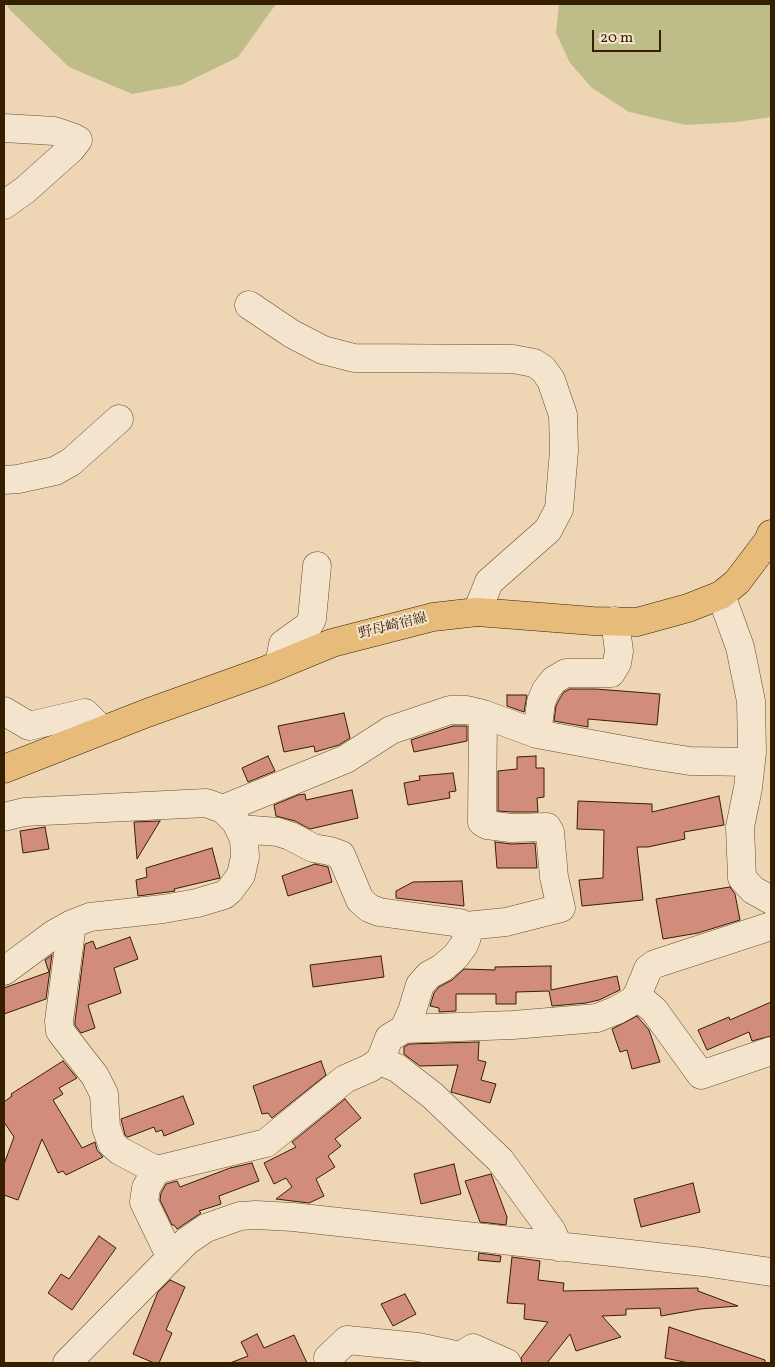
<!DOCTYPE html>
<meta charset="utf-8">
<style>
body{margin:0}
#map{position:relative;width:775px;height:1367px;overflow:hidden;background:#eed6b4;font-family:Vollkorn,serif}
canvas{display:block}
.frame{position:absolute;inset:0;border:5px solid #361f00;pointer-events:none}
.scale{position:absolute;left:592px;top:30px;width:69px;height:22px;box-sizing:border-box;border:2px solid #361f00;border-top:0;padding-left:6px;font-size:15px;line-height:18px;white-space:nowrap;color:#361f00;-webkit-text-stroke:4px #f4e4ce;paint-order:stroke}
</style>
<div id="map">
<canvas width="775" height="1367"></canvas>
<div class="frame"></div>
<div class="scale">20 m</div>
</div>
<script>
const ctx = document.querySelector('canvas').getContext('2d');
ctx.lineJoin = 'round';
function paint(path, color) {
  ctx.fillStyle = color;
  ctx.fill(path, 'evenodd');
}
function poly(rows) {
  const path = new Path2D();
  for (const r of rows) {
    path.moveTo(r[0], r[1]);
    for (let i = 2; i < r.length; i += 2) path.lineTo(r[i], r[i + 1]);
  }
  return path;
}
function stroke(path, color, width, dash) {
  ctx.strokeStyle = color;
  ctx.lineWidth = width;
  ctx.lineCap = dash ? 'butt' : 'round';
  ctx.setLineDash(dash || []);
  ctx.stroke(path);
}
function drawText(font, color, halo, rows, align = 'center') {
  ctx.font = font + ' Vollkorn,"Noto Serif JP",serif';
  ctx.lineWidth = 4;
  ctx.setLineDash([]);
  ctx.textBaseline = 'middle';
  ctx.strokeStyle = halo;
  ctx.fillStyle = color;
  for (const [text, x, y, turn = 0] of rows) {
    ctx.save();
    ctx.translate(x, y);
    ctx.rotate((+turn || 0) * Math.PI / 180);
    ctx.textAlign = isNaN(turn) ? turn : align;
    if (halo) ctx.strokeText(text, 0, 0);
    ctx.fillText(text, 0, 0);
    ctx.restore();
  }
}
paint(poly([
 [6,4,276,4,238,57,181,85,132,94,69,67,11,11],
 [559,4,771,4,771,117,737,122,686,125,629,112,592,88,570,63,556,33]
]), '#bebc89');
const building = poly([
 [570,689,596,689,660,694,657,725,588,719,588,727,554,721,556,706,560,698,564,692,570,689],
 [507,695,527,695,524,712,507,706,507,695],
 [344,713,350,738,339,745,315,752,314,746,284,752,278,726,344,713],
 [453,726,467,726,467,741,414,752,411,740,453,726],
 [268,756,275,771,248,782,242,768,268,756],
 [536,756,536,768,544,768,544,797,537,798,538,812,512,812,498,811,498,771,517,769,517,757,536,756],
 [453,773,456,791,449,792,450,798,408,805,404,783,420,780,419,776,453,773],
 [352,790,358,818,310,829,295,821,276,816,274,805,298,795,305,794,306,800,352,790],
 [719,796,724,825,684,832,685,839,648,847,637,847,643,900,582,906,579,880,603,878,604,830,577,829,578,801,652,804,652,812,719,796],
 [160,821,137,859,134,822,160,821],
 [45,827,49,849,23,853,20,831,45,827],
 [495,842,511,844,535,843,537,868,497,868,495,842],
 [212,848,220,878,174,889,175,891,138,896,136,880,147,877,146,868,212,848],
 [315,864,328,867,332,882,288,896,282,876,315,864],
 [462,881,464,906,396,898,396,891,413,882,462,881],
 [730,887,735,894,740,920,698,933,663,939,656,899,730,887],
 [130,937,138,959,114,968,121,993,88,1005,95,1028,81,1033,75,1025,75,1021,85,944,93,941,96,949,130,937],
 [52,955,46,999,4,1014,4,988,49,972,45,960,52,955],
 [381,956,384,977,313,987,310,965,381,956],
 [551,966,551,990,617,976,620,990,599,1000,586,1003,552,1006,549,991,516,992,516,1004,496,1004,496,994,456,994,456,1011,439,1012,439,1008,430,1006,434,993,439,987,452,980,464,969,495,970,495,967,551,966],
 [771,1002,771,1036,752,1041,749,1032,707,1050,698,1030,729,1017,730,1020,771,1002],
 [637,1016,649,1030,660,1062,632,1069,627,1050,620,1052,612,1029,637,1016],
 [479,1042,478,1060,486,1062,481,1080,496,1084,490,1103,451,1092,458,1065,420,1066,404,1054,404,1047,409,1044,479,1042],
 [63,1061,77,1078,59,1088,63,1094,53,1100,82,1148,95,1142,97,1150,103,1157,66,1175,63,1171,58,1173,42,1139,18,1200,4,1195,4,1164,14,1137,4,1122,4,1102,12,1096,11,1094,63,1061],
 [321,1061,326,1075,272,1118,268,1113,262,1114,253,1086,321,1061],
 [183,1096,194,1124,164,1136,162,1130,156,1132,154,1127,128,1137,125,1135,121,1119,183,1096],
 [345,1099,361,1118,335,1139,341,1146,328,1156,335,1167,316,1179,324,1196,309,1203,276,1199,292,1187,286,1178,274,1184,264,1163,296,1147,292,1142,345,1099],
 [252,1163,259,1181,219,1196,221,1204,199,1211,201,1213,177,1229,174,1225,172,1225,160,1200,161,1193,166,1184,177,1181,180,1187,230,1168,252,1163],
 [454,1164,461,1194,421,1204,414,1174,454,1164],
 [491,1174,507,1217,506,1225,480,1222,465,1181,491,1174],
 [693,1183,700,1212,641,1227,634,1199,693,1183],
 [99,1236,116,1248,72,1310,48,1293,61,1274,69,1279,99,1236],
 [479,1253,501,1256,500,1262,478,1260,479,1253],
 [512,1257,540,1261,538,1280,564,1283,563,1291,698,1288,698,1291,738,1306,700,1309,661,1316,660,1308,626,1309,626,1315,602,1316,621,1337,576,1351,570,1334,547,1363,522,1363,521,1358,548,1322,524,1319,525,1304,507,1303,512,1257],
 [170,1280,185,1287,166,1330,172,1333,159,1363,154,1363,133,1354,158,1292,170,1280],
 [405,1294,416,1314,393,1326,381,1304,405,1294],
 [669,1327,765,1360,765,1363,689,1363,665,1358,669,1327],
 [257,1334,264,1348,294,1335,307,1363,230,1363,248,1356,241,1342,257,1334]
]);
paint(building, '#d18c7b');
stroke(building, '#361f00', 1);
const street = poly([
 [4,128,54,131,72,137,78,140,71,149,25,190,4,205],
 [249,305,292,334,323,350,354,358,513,359,534,363,543,369,551,380,563,415,564,451,559,509,548,530,489,582,477,612],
 [4,480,18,479,55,471,71,462,119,419],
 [721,595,740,647,751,701,752,752,748,788,740,827,742,878,753,890,771,900],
 [279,665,283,644,308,626,312,619,317,566],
 [4,711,29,726,85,713,102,730],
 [537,734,541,702,546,690,554,680,566,673,611,673,617,663,619,651,615,621],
 [223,809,346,759,391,730,450,710,467,710,483,714,537,734,651,755,690,761,751,762],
 [4,817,24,812,206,803,223,809,236,822,244,839,245,857,241,875,230,890,224,895,197,903,163,909,90,917,72,924,54,934,4,971],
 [240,829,278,832,290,836,313,848,330,851,341,855,360,900,369,908,379,912,460,923,466,926,467,937,464,945,456,956,442,968,429,975,420,985,412,1011,404,1029,389,1038,380,1061],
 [72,924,59,1021,60,1031,95,1076,104,1094,106,1127,112,1144,120,1151,156,1170,146,1188,144,1202,170,1256],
 [466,926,506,922,561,908,554,877,550,832,547,827,511,828,487,825,482,822,483,714],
 [637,996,654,1010,701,1075,771,1051],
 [404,1029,513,1025,597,1018,617,1010,631,1002,637,996,648,969,655,964,771,926],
 [156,1170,266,1143,345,1079,370,1068,380,1061,397,1068,433,1096,500,1160,551,1230,559,1247],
 [328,1358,347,1340,418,1347,460,1356,473,1348,507,1363],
 [67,1363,187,1241,206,1228,240,1216,256,1215,293,1217,703,1262,771,1272]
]);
const primary = poly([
 [4,769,147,713,264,671,332,643,433,617,477,612,593,621,637,622,688,608,721,595,737,582,768,541,771,534]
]);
stroke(street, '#644d2d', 29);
stroke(primary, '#361f00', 29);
stroke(street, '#f4e4ce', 28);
stroke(primary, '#e7bb7a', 28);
drawText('14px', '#361f00', '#f4e4ce', [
 ["野母崎宿線",393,627,-14]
]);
</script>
